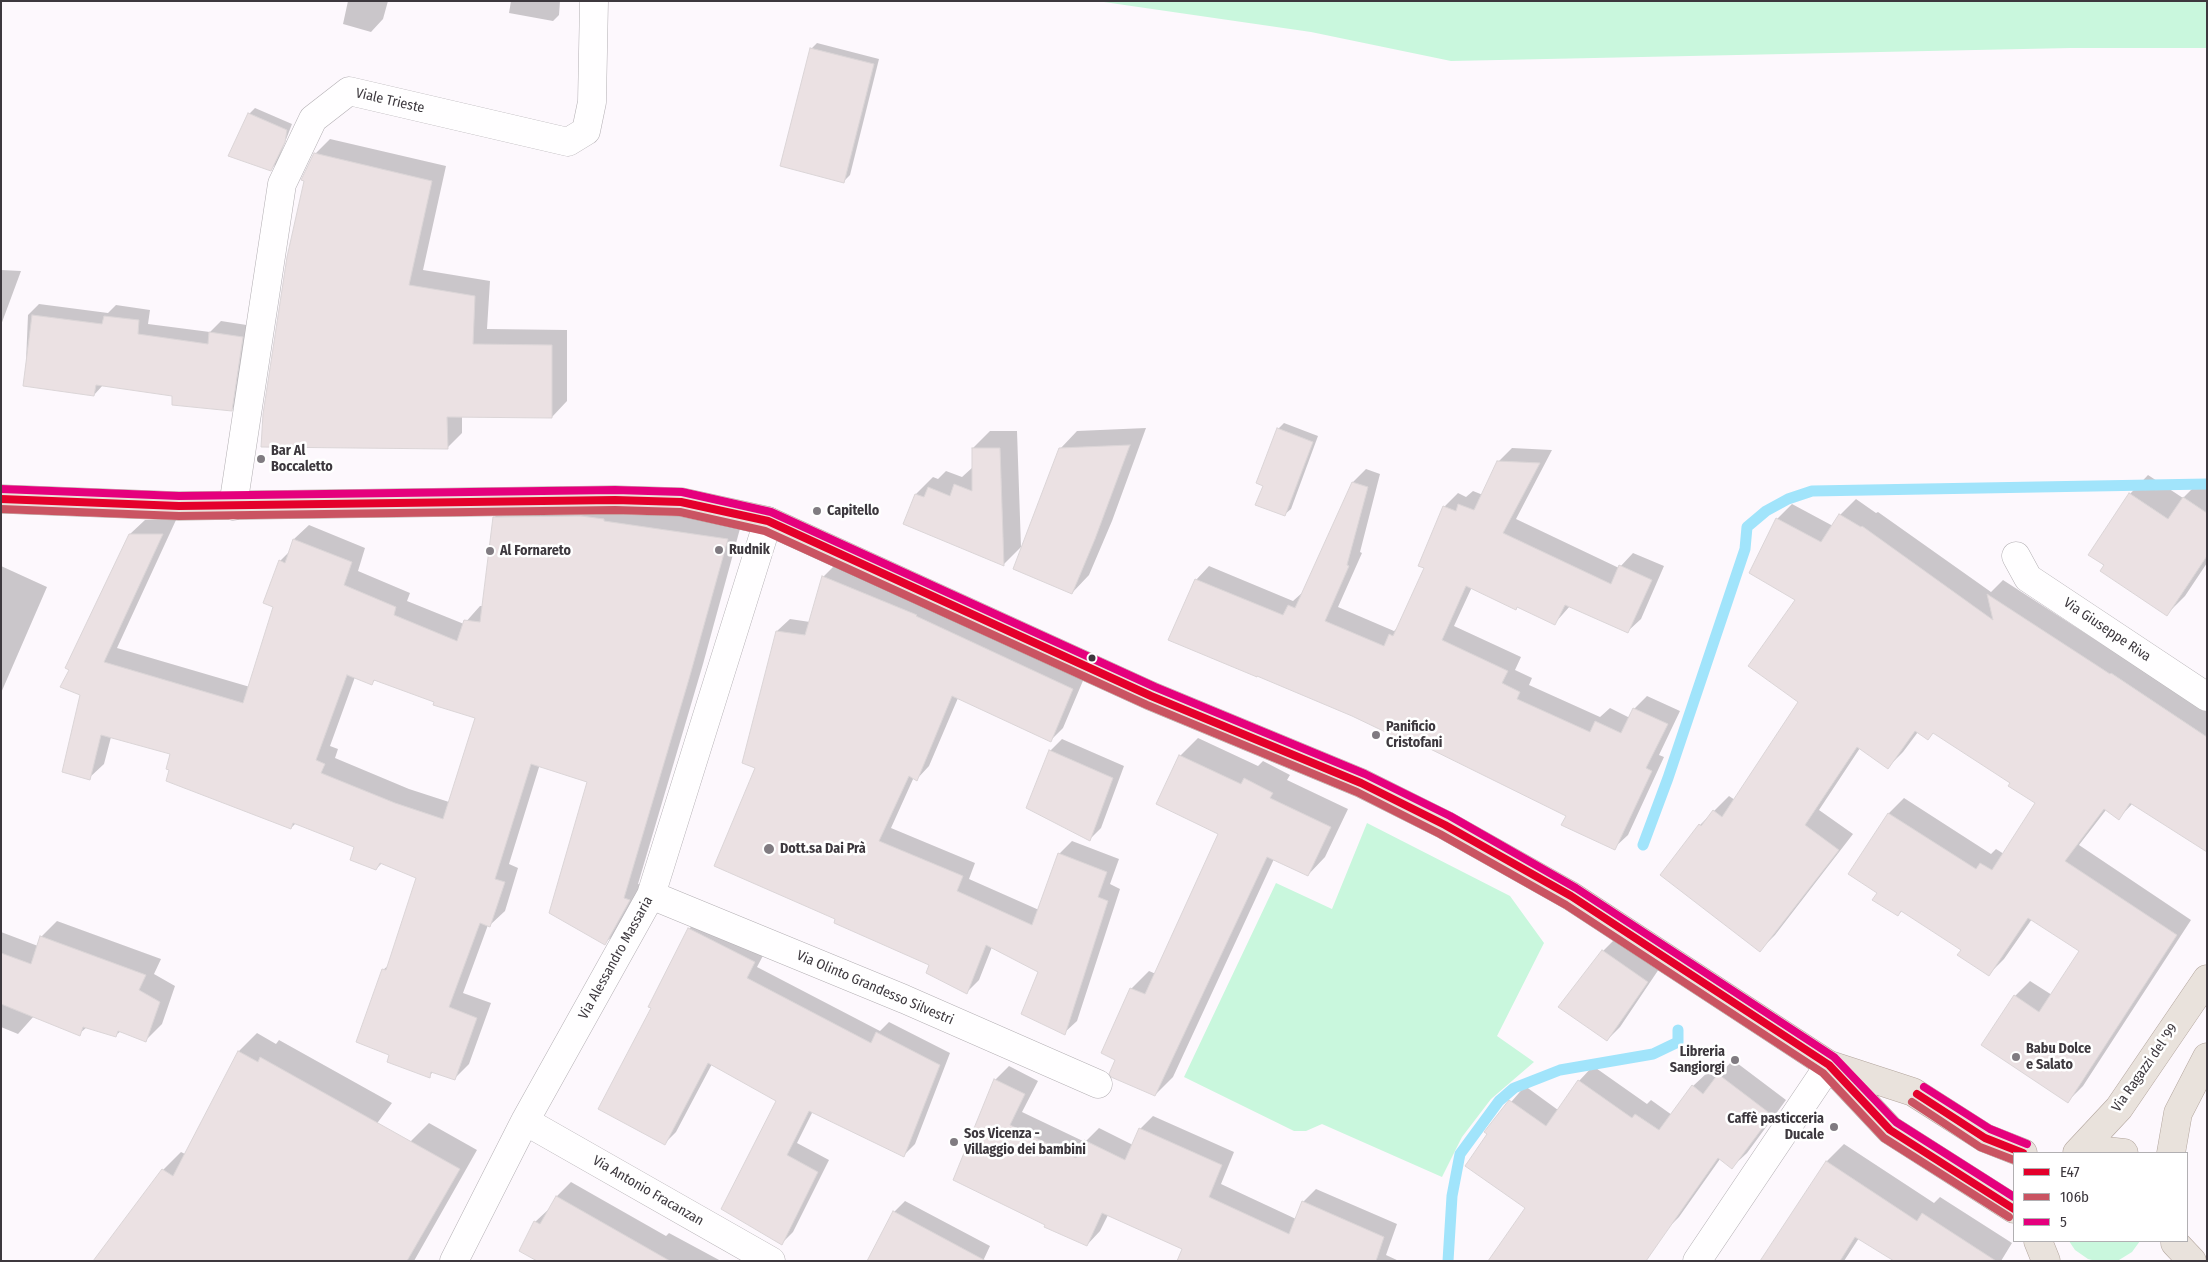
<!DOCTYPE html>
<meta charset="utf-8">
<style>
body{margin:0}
#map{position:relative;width:2208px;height:1262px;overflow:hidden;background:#fdf8fd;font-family:"Fira Sans Condensed",sans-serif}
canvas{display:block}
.frame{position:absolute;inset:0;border:2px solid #3d383e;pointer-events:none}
.legend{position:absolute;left:2013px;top:1152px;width:175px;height:90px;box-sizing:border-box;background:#fff;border:1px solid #b1afb2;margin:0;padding:6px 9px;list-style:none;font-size:15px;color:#3d383e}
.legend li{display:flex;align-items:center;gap:10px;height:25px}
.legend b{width:25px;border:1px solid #b1afb2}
</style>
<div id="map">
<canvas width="2208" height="1262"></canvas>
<div class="frame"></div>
<ul class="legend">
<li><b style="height:6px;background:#e4002b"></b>E47</li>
<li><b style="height:6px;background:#ca5462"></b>106b</li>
<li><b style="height:6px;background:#e5007d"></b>5</li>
</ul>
</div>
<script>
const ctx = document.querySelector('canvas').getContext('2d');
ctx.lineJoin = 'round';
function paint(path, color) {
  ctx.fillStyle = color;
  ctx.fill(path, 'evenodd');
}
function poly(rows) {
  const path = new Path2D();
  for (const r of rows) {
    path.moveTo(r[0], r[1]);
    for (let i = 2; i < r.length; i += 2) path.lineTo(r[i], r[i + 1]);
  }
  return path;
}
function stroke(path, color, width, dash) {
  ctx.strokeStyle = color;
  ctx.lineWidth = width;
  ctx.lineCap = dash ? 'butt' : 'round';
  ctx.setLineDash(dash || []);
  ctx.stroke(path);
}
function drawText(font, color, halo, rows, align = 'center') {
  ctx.font = font + ' "Fira Sans Condensed",sans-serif';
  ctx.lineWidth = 5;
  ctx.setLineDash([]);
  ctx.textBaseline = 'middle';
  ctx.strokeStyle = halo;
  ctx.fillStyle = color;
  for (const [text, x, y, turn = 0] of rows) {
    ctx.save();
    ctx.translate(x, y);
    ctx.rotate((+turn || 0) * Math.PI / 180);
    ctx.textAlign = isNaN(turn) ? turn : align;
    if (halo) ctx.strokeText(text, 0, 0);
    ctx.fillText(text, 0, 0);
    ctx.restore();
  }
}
paint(poly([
 [1097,1,2207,1,2207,48,2071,48,1451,61,1311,32],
 [1367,823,1510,896,1544,943,1497,1036,1534,1062,1491,1099,1462,1137,1442,1177,1322,1124,1306,1131,1294,1131,1184,1077,1276,883,1332,909],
 [2069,1241,2140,1241,2132,1252,2119,1260,2096,1261,2088,1259,2075,1250]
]), '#c9f7dd');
paint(poly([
 [348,1,388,1,383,19,371,32,343,24],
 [511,1,560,1,559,15,553,21,509,13],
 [817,43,879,59,850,175,844,181,811,49],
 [255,108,292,124,277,163,271,169,249,114],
 [330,139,446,166,423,270,490,281,487,329,567,330,567,401,552,417,462,416,462,433,447,448,315,154],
 [1,270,21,271,1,325],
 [39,304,108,313,116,305,150,310,148,324,210,332,221,321,253,326,242,399,231,410,173,395,103,385,94,395,25,385,28,315],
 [1284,423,1318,436,1291,509,1284,515,1264,485,1278,429],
 [1146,428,1112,521,1089,575,1072,593,1060,449,1077,431],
 [990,431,1017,431,1021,547,1004,564,905,524,916,494,933,477,938,479,946,471,962,477,973,467,973,448],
 [1512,448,1552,450,1516,519,1619,568,1633,553,1664,566,1641,619,1627,632,1570,606,1555,623,1472,587,1454,626,1521,657,1515,670,1532,678,1529,685,1600,717,1610,708,1630,718,1634,709,1647,696,1680,711,1659,755,1664,757,1628,835,1614,848,1567,816,1403,734,1400,738,1196,580,1209,566,1293,601,1303,592,1353,482,1366,469,1380,474,1360,552,1362,553,1338,607,1394,631,1400,625,1425,568,1444,507,1458,493,1466,497,1473,491,1483,495,1498,462],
 [2148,475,2183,498,2202,479,2207,482,2207,563,2185,596,2167,614,2089,554,2130,494],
 [1856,499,1876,513,1878,512,1991,592,2003,580,2207,712,2207,851,2133,803,2119,818,2106,810,2079,845,2191,920,2083,1086,2068,1101,2015,996,2030,981,2052,995,2081,950,2032,919,2004,959,1989,974,1963,949,1902,911,1898,915,1878,893,1889,813,1904,798,1991,854,1996,849,2004,854,2036,803,2011,783,1934,732,1928,739,1918,732,1903,752,1888,767,1860,748,1819,810,1853,834,1775,935,1760,950,1700,825,1729,796,1735,800,1800,702,1797,599,1777,519,1792,504,1833,526,1840,515],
 [508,503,618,507,741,525,703,664,638,884,644,885,620,929,605,943,588,781,540,764,509,864,518,868,505,911,490,925,488,925,463,993,491,1003,469,1064,455,1078,434,1071,429,1076,391,1055,383,970,390,964,417,877,382,863,376,869,356,847,296,823,291,828,171,769,172,753,111,737,104,764,89,778,63,772,130,534,145,520,176,520,117,648,250,687,275,607,280,561,290,551,294,539,309,525,365,548,358,571,410,593,407,601,464,624,480,606,483,606,494,518],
 [355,677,372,683,376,679,477,717,449,802,409,789,335,758,338,749,330,746],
 [836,564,1085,676,1063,728,1050,741,958,698,929,766,917,779,914,777,891,828,975,863,969,879,1039,910,1059,854,1072,841,1119,859,1110,884,1120,889,1077,1021,1064,1033,1039,971,992,947,979,980,967,992,931,964,837,919,756,767,777,631,790,619,810,622,824,576],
 [1,566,47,587,1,693],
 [1198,738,1258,766,1263,761,1290,775,1287,780,1348,809,1325,857,1308,875,1274,859,1173,1077,1155,1095,1117,1059,1131,989,1149,971,1156,974,1220,833,1180,756],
 [1062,739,1124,766,1101,828,1090,839,1050,751],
 [700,917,766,950,757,967,880,1031,889,1022,950,1053,915,1144,904,1155,813,1111,797,1143,829,1160,793,1232,782,1243,778,1100,712,1064,676,1132,665,1143,653,1008,689,929],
 [57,921,161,959,154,974,175,986,162,1024,146,1040,121,1031,115,1036,87,1027,79,1034,34,1016,18,1034,1,1027,1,932,38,946,41,937],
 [1616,938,1659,969,1620,1027,1607,1040,1603,951],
 [257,1033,276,1044,279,1040,392,1103,276,1261,96,1259,163,1170,181,1152,185,1154,239,1051],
 [1733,1060,1786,1100,1747,1153,1732,1167,1720,1159,1679,1217,1664,1232,1527,1207,1489,1133,1486,1131,1525,1086,1558,1110,1579,1081,1593,1066,1647,1104,1651,1100,1672,1115,1693,1086,1708,1072,1716,1078],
 [1009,1066,1038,1081,1022,1112,1085,1142,1099,1128,1133,1145,1140,1129,1153,1116,1234,1152,1221,1184,1296,1219,1303,1202,1316,1189,1397,1224,1386,1255,1399,1261,1179,1261,1183,1249,1108,1215,1100,1231,1087,1245,955,1180,995,1080],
 [429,1123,477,1150,414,1261,339,1261,411,1141],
 [1844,1144,1934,1203,1940,1197,2012,1243,2001,1261,1896,1261,1859,1238,1844,1261,1762,1261,1826,1162],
 [571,1182,666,1236,669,1233,721,1261,539,1261,535,1222,550,1208,557,1196],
 [905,1201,990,1246,983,1261,894,1212]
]), '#0003');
stroke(poly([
 [1643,845,1668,778,1745,549,1747,527,1766,511,1788,499,1812,491,2207,484],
 [1448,1261,1452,1196,1460,1154,1499,1101,1514,1088,1560,1070,1653,1054,1678,1042,1678,1030]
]), '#a1e4fb', 11);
const building = poly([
 [810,48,874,64,844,183,780,166,810,48],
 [248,113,287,130,285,142,271,171,228,156,248,113],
 [314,153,432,181,409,285,475,296,473,344,552,345,552,418,447,417,448,449,261,447,263,414,287,257,304,181,301,180,314,153],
 [32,315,102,324,104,316,139,320,138,334,208,344,209,332,243,337,232,411,172,405,172,396,96,385,94,396,23,386,32,315],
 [1277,428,1313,442,1285,516,1255,505,1263,486,1256,483,1277,428],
 [1130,445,1095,539,1072,594,1013,569,1059,448,1130,445],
 [972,448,1000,448,1004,566,903,524,915,494,924,497,928,487,950,496,954,484,972,491,972,448],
 [1497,461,1540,463,1503,533,1611,584,1619,565,1652,580,1628,633,1565,605,1555,625,1517,607,1516,610,1466,586,1442,640,1508,671,1502,683,1520,692,1517,699,1590,732,1595,721,1621,733,1633,708,1668,724,1646,768,1652,771,1615,850,1561,825,1566,816,1402,735,1400,739,1352,716,1257,676,1257,677,1168,640,1195,579,1283,615,1288,605,1295,608,1352,482,1368,487,1347,565,1349,566,1325,621,1384,646,1389,634,1393,636,1424,568,1418,566,1443,506,1456,511,1458,504,1474,510,1497,461],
 [2129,493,2168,519,2183,497,2207,513,2207,556,2167,616,2100,571,2104,565,2088,555,2129,493],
 [1839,514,1861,527,1862,526,1993,620,1987,594,2110,674,2111,673,2207,737,2207,852,2130,803,2119,820,2104,809,2065,861,2177,935,2068,1103,1981,1045,2014,995,2039,1012,2079,951,2028,918,1989,976,1957,955,1961,950,1901,911,1898,916,1872,900,1877,893,1848,874,1888,813,1976,869,1980,863,1992,870,2035,803,2008,786,2010,783,1933,733,1928,740,1915,731,1888,769,1857,747,1805,825,1839,850,1760,952,1660,875,1699,824,1701,826,1713,810,1722,817,1798,702,1748,666,1795,600,1749,573,1776,518,1821,542,1839,514],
 [581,516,604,519,604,521,728,539,689,679,624,898,630,900,605,945,549,913,587,782,531,764,495,879,505,882,490,927,480,923,449,1007,477,1018,455,1080,431,1072,430,1078,387,1062,389,1055,356,1042,382,969,386,970,416,878,380,863,376,870,350,860,354,847,293,823,291,829,166,781,169,770,166,769,170,754,101,735,90,780,62,772,80,695,60,687,69,670,65,668,129,534,163,534,104,662,243,703,273,607,263,603,279,560,285,563,293,539,352,562,344,585,396,607,394,615,457,641,464,620,480,622,493,517,581,516],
 [347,675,372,685,374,680,434,702,433,705,475,718,443,819,395,803,321,773,325,764,316,760,347,675],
 [822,576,917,615,916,616,1073,689,1051,742,952,696,917,781,909,776,879,841,963,876,957,891,1032,925,1058,853,1107,872,1098,897,1108,901,1065,1035,1021,1014,1038,972,986,945,967,994,926,973,929,965,834,923,835,919,714,866,755,768,742,763,776,631,805,635,822,576],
 [1049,750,1113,778,1090,841,1026,808,1049,750],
 [1179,755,1241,784,1244,778,1273,793,1270,798,1331,827,1308,876,1267,857,1155,1096,1111,1077,1109,1074,1115,1060,1101,1053,1130,988,1145,994,1218,834,1156,804,1179,755],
 [688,928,755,962,747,978,871,1043,876,1032,940,1065,904,1157,809,1111,787,1155,818,1172,782,1245,721,1209,776,1101,708,1063,665,1145,598,1109,651,1008,648,1007,688,928],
 [40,936,146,975,139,990,160,1002,146,1042,118,1031,116,1037,83,1027,80,1036,1,1004,1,953,31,964,40,936],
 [1602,950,1648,982,1607,1041,1558,1007,1602,950],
 [238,1051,258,1062,260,1057,460,1169,407,1261,93,1261,162,1169,173,1176,238,1051],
 [1718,1074,1772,1115,1732,1169,1718,1158,1646,1261,1488,1261,1525,1208,1465,1166,1487,1134,1484,1132,1509,1100,1546,1126,1578,1080,1632,1118,1635,1114,1659,1130,1692,1085,1703,1094,1718,1074],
 [994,1079,1025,1094,1010,1125,1076,1158,1084,1140,1125,1160,1139,1128,1222,1165,1209,1197,1289,1234,1302,1201,1384,1237,1376,1261,1177,1261,1182,1249,1102,1213,1087,1246,1044,1227,1045,1225,953,1180,994,1079],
 [1826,1161,1917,1221,1922,1213,1996,1261,1894,1261,1855,1237,1840,1261,1760,1261,1826,1161],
 [556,1196,670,1261,537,1261,519,1251,534,1221,540,1224,556,1196],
 [893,1211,986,1261,867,1261,893,1211]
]);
paint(building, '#ebe1e3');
stroke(building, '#dbd5d7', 1);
const minor = poly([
 [233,506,282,184,313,119,349,91,568,142,586,131,592,102,594,1],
 [2016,556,2028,578,2207,697],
 [651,895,904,999,1098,1084],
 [525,1121,771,1261],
 [454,1261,525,1121,651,895,768,521],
 [1697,1261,1829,1065]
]);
const major = poly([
 [1,499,179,506,615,500,681,502,768,521,1151,696,1361,783,1445,825,1571,896,1829,1065,1890,1130,2014,1209],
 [1830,1065,1913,1092,1985,1138,2023,1153],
 [2077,1153,2119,1108,2207,979],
 [2090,1153,2106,1151,2124,1153],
 [2171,1153,2178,1113,2207,1057],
 [2038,1241,2046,1261],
 [2175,1243,2192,1261]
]);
stroke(minor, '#b3afb3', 29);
stroke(major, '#b2a59d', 29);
stroke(minor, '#fffeff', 28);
stroke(major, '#e9e2dc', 28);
stroke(poly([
 [1,499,179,506,615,500,681,502,768,521,1151,696,1361,783,1445,825,1571,896,1829,1065,1890,1130,2014,1209],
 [1917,1094,1985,1138,2023,1153]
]), '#e4002b', 8);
stroke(poly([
 [1,509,179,516,615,510,680,512,765,531,1147,705,1357,792,1440,834,1566,905,1823,1073,1884,1138,2009,1217],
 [1912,1102,1980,1147,2014,1160]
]), '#ca5462', 8);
stroke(poly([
 [1,489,179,496,615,490,682,492,771,512,1155,687,1365,774,1450,816,1576,888,1834,1057,1896,1122,2014,1197],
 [1924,1087,1990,1129,2027,1144]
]), '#e5007d', 8);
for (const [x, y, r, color] of [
 [261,459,5,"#807b81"],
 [817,511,5,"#807b81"],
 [719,550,5,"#807b81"],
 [490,551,5,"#807b81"],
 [1092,658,4.5,"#3d383e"],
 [1376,735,5,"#807b81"],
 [769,849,6,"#807b81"],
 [2016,1057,5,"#807b81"],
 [1735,1060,5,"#807b81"],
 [1834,1127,5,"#807b81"],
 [954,1142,5,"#807b81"]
]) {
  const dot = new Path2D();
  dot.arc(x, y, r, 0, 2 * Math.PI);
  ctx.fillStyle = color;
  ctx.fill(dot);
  stroke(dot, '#fff', 2);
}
drawText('14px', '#3d383e', '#fff', [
 ["Viale Trieste",390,101,13],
 ["Via Giuseppe Riva",2107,630,34],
 ["Via Alessandro Massaria",616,958,-61],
 ["Via Olinto Grandesso Silvestri",875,988,23],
 ["Via Ragazzi del '99",2145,1068,-55],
 ["Via Antonio Fracanzan",648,1191,30]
]);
drawText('bold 14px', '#3d383e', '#fff', [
 ["Bar Al",271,451],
 ["Boccaletto",271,467],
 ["Capitello",827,511],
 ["Rudnik",729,550],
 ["Al Fornareto",500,551],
 ["Panificio",1386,727],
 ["Cristofani",1386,743],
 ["Dott.sa Dai Prà",780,849],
 ["Babu Dolce",2026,1049],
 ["e Salato",2026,1065],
 ["Libreria",1725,1052,"right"],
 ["Sangiorgi",1725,1068,"right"],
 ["Caffè pasticceria",1824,1119,"right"],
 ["Ducale",1824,1135,"right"],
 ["Sos Vicenza -",964,1134],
 ["Villaggio dei bambini",964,1150]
], 'left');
</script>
